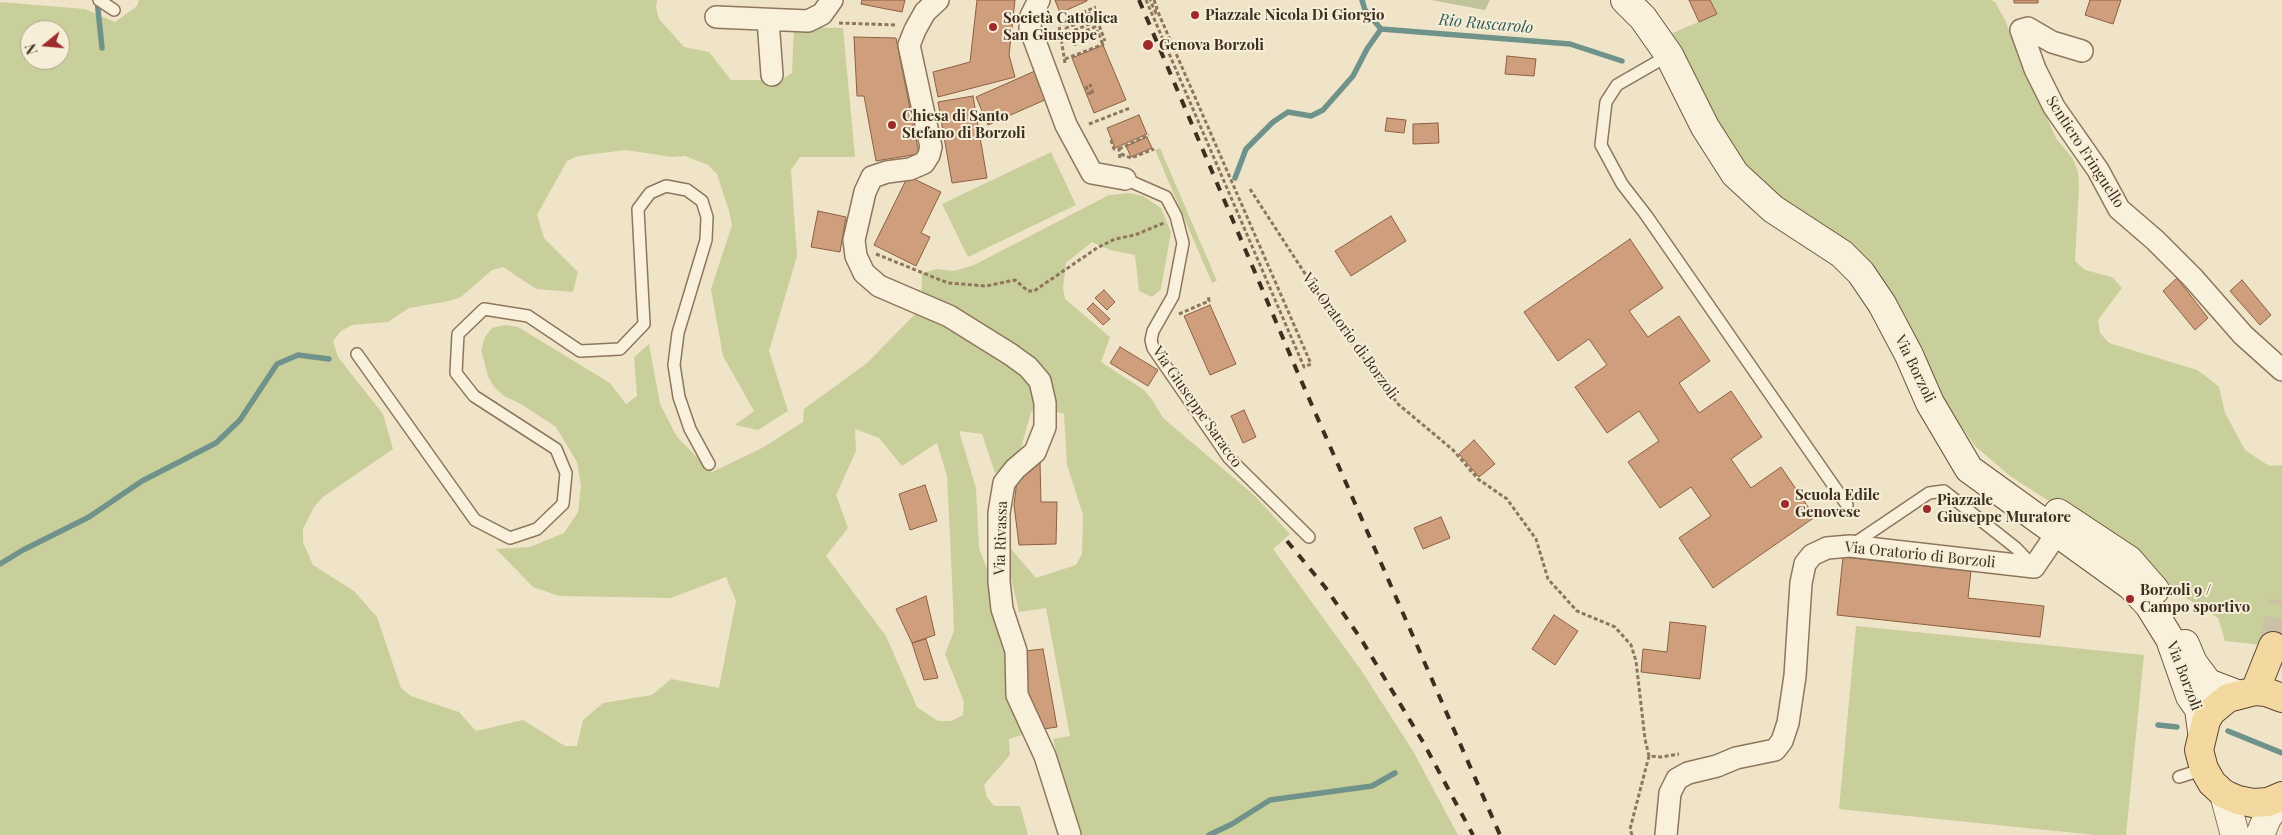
<!DOCTYPE html>
<meta charset="utf-8">
<style>
body{margin:0}
#map{position:relative;width:2282px;height:835px;overflow:hidden;background:#f0e4c8;font-family:"Playfair Display",serif}
canvas{display:block}
.north{position:absolute;left:20px;top:20px;width:50px;height:50px;box-sizing:border-box;background:#f7eed8;border:1px solid #ada18e;border-radius:50%;rotate:253deg;font-size:14px;font-weight:700;line-height:20px;text-align:center;color:#3d2e20}
.north::after{content:'';display:block;margin:auto;width:18px;height:22px;background:#9e2a2b;clip-path:polygon(50% 0,100% 100%,50% 72%,0 100%)}
</style>
<div id="map">
<canvas width="2282" height="835"></canvas>
<div class="north">N</div>
</div>
<script>
const ctx = document.querySelector('canvas').getContext('2d');
ctx.lineJoin = 'round';
function paint(path, color) {
  ctx.fillStyle = color;
  ctx.fill(path, 'evenodd');
}
function poly(rows) {
  const path = new Path2D();
  for (const r of rows) {
    path.moveTo(r[0], r[1]);
    for (let i = 2; i < r.length; i += 2) path.lineTo(r[i], r[i + 1]);
  }
  return path;
}
function stroke(path, color, width, dash) {
  ctx.strokeStyle = color;
  ctx.lineWidth = width;
  ctx.lineCap = dash ? 'butt' : 'round';
  ctx.setLineDash(dash || []);
  ctx.stroke(path);
}
function drawText(font, color, halo, rows, align = 'center') {
  ctx.font = font + ' "Playfair Display",serif';
  ctx.lineWidth = 4;
  ctx.setLineDash([]);
  ctx.textBaseline = 'middle';
  ctx.strokeStyle = halo;
  ctx.fillStyle = color;
  for (const [text, x, y, turn = 0] of rows) {
    ctx.save();
    ctx.translate(x, y);
    ctx.rotate((+turn || 0) * Math.PI / 180);
    ctx.textAlign = isNaN(turn) ? turn : align;
    if (halo) ctx.strokeText(text, 0, 0);
    ctx.fillText(text, 0, 0);
    ctx.restore();
  }
}
paint(poly([
 [139,0,657,0,656,7,659,19,684,47,709,52,731,80,781,80,792,73,794,27,843,28,855,157,800,157,791,170,797,256,769,351,788,411,758,430,735,425,754,411,723,356,711,289,732,225,729,211,717,174,708,165,685,156,672,157,626,150,578,156,567,161,537,215,544,238,578,272,573,292,536,289,503,267,492,270,461,297,449,301,409,308,388,322,352,325,341,331,333,341,338,357,383,414,393,449,323,497,314,507,303,529,303,542,313,565,354,591,377,617,401,688,411,696,459,712,476,731,523,720,565,746,577,746,583,720,603,703,652,695,671,679,719,688,736,601,726,577,671,598,559,596,533,587,496,549,530,547,564,533,578,512,581,486,577,462,556,427,521,404,504,396,494,387,488,376,481,350,485,337,492,328,505,325,518,327,610,383,626,404,637,396,634,357,649,344,660,404,677,437,712,472,762,448,803,422,804,409,867,363,921,308,922,273,937,269,954,271,974,265,1109,195,1129,193,1143,196,1161,208,1171,232,1161,289,1152,297,1139,291,1135,255,1110,250,1092,242,1066,263,1063,288,1065,299,1110,337,1101,362,1144,390,1153,401,1163,418,1255,496,1290,534,1273,549,1361,670,1413,751,1458,835,1077,835,1053,739,1070,736,1046,608,1019,612,1007,561,1011,549,1036,578,1076,565,1082,554,1083,515,1067,465,1064,414,1041,407,1031,412,1021,448,1015,459,995,473,982,434,959,431,976,488,979,548,991,579,1025,734,1009,739,1010,755,984,785,987,797,994,806,1020,806,1028,835,0,835,0,2,85,9,115,22,137,6],
 [30,30,60,30,60,60,30,60],
 [855,429,879,438,902,466,937,443,947,476,952,579,954,631,945,654,964,702,963,715,951,721,938,721,917,707,886,636,826,556,848,528,836,495,856,451],
 [1710,0,1991,0,1995,2,2005,20,2018,54,2056,138,2073,159,2078,172,2079,186,2075,261,2085,270,2112,277,2122,288,2098,320,2100,333,2109,343,2197,370,2207,377,2219,387,2225,413,2245,450,2269,466,2282,465,2282,647,2225,641,2218,618,2180,594,2140,560,2010,476,1975,446,1946,405,1920,353,1743,167,1668,35,1717,14],
 [1160,148,1217,281,1212,283,1155,150],
 [1051,152,1076,205,968,257,942,204],
 [1856,626,2144,655,2126,835,2095,835,1839,809]
]), '#c9cf9b');
paint(poly([
 [1431,0,1490,0,1485,10]
]), '#bfc49a');
stroke(poly([
 [97,0,102,48],
 [1362,0,1365,10,1381,29,1570,44,1622,61],
 [1235,178,1246,149,1273,122,1288,112,1311,116,1323,110,1353,76,1367,49,1381,29],
 [0,564,23,550,89,517,142,481,216,443,240,420,277,364,298,355,329,359],
 [2158,725,2177,727],
 [2228,731,2282,753],
 [1209,835,1232,824,1270,800,1372,786,1395,773]
]), '#6f938a', 5.5);
const building = poly([
 [862,0,905,0,902,12,861,4,862,0],
 [977,0,1015,0,1009,55,1015,77,938,97,933,72,970,62,977,0],
 [1055,0,1087,0,1087,1,1060,13,1055,0],
 [1689,0,1710,0,1717,14,1699,22,1689,0],
 [2014,0,2038,0,2038,3,2014,3,2014,0],
 [2090,0,2121,0,2113,24,2085,15,2090,0],
 [854,37,896,38,919,154,876,161,864,96,857,96,854,37],
 [1103,45,1126,100,1094,113,1072,58,1103,45],
 [1507,56,1536,59,1534,76,1505,74,1507,56],
 [1035,71,1047,99,988,125,976,97,1035,71],
 [973,96,987,178,952,183,938,102,973,96],
 [1139,115,1147,134,1115,148,1107,128,1139,115],
 [1387,118,1406,120,1404,133,1385,131,1387,118],
 [1438,123,1439,143,1413,144,1413,124,1438,123],
 [1147,137,1152,148,1131,157,1126,146,1147,137],
 [908,176,941,192,921,233,930,237,916,266,874,245,908,176],
 [818,211,846,217,840,252,811,247,818,211],
 [1391,216,1406,241,1351,276,1335,251,1391,216],
 [1630,239,1663,288,1629,311,1648,337,1679,316,1710,361,1679,383,1699,413,1731,391,1762,437,1731,459,1751,488,1781,467,1815,517,1713,588,1679,538,1711,516,1691,487,1660,508,1628,462,1659,441,1639,411,1607,433,1575,387,1607,365,1589,339,1558,361,1524,312,1630,239],
 [2177,278,2208,318,2195,330,2163,291,2177,278],
 [2242,280,2271,315,2260,325,2230,291,2242,280],
 [1104,290,1115,302,1107,310,1095,298,1104,290],
 [1093,303,1110,319,1103,325,1087,309,1093,303],
 [1210,305,1236,364,1210,375,1184,316,1210,305],
 [1120,347,1158,370,1148,386,1110,363,1120,347],
 [1244,410,1256,437,1243,443,1231,416,1244,410],
 [1474,440,1495,464,1479,477,1459,454,1474,440],
 [1040,462,1041,502,1057,502,1056,544,1019,545,1014,505,1017,480,1022,473,1031,471,1040,462],
 [925,485,937,521,910,530,899,494,925,485],
 [1441,517,1450,538,1423,549,1414,528,1441,517],
 [1843,557,1971,571,1968,598,2044,606,2040,637,1837,615,1843,557],
 [926,596,935,635,912,643,896,609,926,596],
 [1554,615,1578,631,1555,665,1532,649,1554,615],
 [1670,622,1706,626,1700,679,1641,672,1643,649,1667,652,1670,622],
 [926,639,938,678,924,680,912,643,926,639],
 [1043,649,1057,727,1037,730,1023,685,1022,668,1027,667,1025,651,1043,649]
]);
paint(building, '#cf9f7d');
stroke(building, '#8d5f41', 1);
stroke(poly([
 [2273,646,2282,601]
]), '#ccc0a6', 28, [28, 14]);
const service = poly([
 [99,0,114,10],
 [1669,55,1617,85,1606,102,1601,145,1622,184,1646,215,1847,505],
 [1125,179,1166,197,1176,216,1183,243,1173,296,1153,331,1151,340,1153,348,1229,458,1309,537],
 [357,354,475,520,510,538,537,529,563,504,566,473,556,449,474,396,456,373,458,334,484,309,528,316,580,351,620,349,644,324,638,209,650,193,666,186,687,190,702,201,707,217,706,240,678,333,674,365,679,397,690,429,709,464],
 [1852,545,1929,493,1944,491,2016,548,2032,565],
 [2179,777,2204,769]
]);
const minor = poly([
 [938,0,925,12,915,30,909,45,931,147,929,155,924,163,910,169,887,172,872,177,865,192,854,240,856,256,864,273,879,286,949,316,1010,354,1028,367,1040,381,1045,403,1045,427,1035,452,1015,469,1004,483,999,513,999,581,1002,609,1016,651,1017,695,1045,756,1070,835],
 [1039,0,1031,16,1030,28,1066,125,1092,173,1125,179],
 [716,17,808,21,822,14,832,0],
 [768,20,772,75],
 [2082,51,2052,42,2028,28,2021,30,2035,69,2054,107,2098,170,2119,209,2155,240,2193,278,2243,335,2282,370],
 [1666,835,1670,793,1677,779,1688,773,1717,766,1736,758,1775,750,1782,741,1788,723,1795,676,1801,583,1805,564,1812,555,1827,548,1850,546,2034,567,2066,520]
]);
const tertiary = poly([
 [2224,794,2235,835],
 [2260,835,2267,818,2282,797]
]);
const secondary = poly([
 [1625,0,1643,18,1669,55,1705,127,1735,174,1773,209,1842,254,1861,273,1882,304,1909,355,1930,403,1969,469,2131,586,2149,605,2170,639,2190,696,2199,709,2202,731],
 [2058,513,2129,560,2155,590],
 [2185,644,2193,663,2208,683,2237,694]
]);
const primary = poly([
 [2255,691,2273,646],
 [2282,698,2266,692,2255,691,2228,698,2211,712,2206,721,2199,750,2204,769,2212,783,2224,794,2238,800,2253,803,2268,802,2282,796]
]);
stroke(service, '#8d765c', 14);
stroke(minor, '#8d765c', 24);
stroke(tertiary, '#8d765c', 30);
stroke(secondary, '#6f573f', 30);
stroke(primary, '#5b4430', 30);
stroke(poly([
 [1146,0,1304,367,1311,364,1158,12,1156,13,1150,0],
 [1154,0,1157,8,1155,10],
 [1095,15,1094,12,1064,24,1066,28,1092,17,1094,22,1068,33,1070,37,1095,27,1097,31,1072,42,1073,45,1099,35,1103,45],
 [1097,20,1105,41],
 [839,23,897,25],
 [1065,59,1104,44],
 [1065,63,1059,26,1063,21,1096,7],
 [1086,86,1088,93,1093,94,1090,84],
 [1089,124,1130,108],
 [1111,140,1114,149,1119,149,1120,160],
 [1119,149,1149,135],
 [1121,154,1131,158,1154,149],
 [1250,189,1341,329,1398,404,1453,450,1478,479,1507,499,1536,539,1548,579,1577,611,1615,627,1631,645,1636,661,1645,739,1649,756,1661,757,1679,754],
 [876,254,948,283,986,286,1015,280,1028,291,1034,291,1097,248,1115,239,1135,235,1164,223],
 [1179,314,1209,301,1208,295],
 [1632,835,1630,829,1649,756]
]), '#8d765c', 3, [4, 2.5]);
stroke(service, '#faf1dc', 11);
stroke(minor, '#faf1dc', 21);
stroke(tertiary, '#faf1dc', 28);
stroke(secondary, '#faf1dc', 28);
stroke(primary, '#f3d9a0', 28);
stroke(poly([
 [1139,0,1297,371,1500,835],
 [1287,541,1325,587,1361,639,1423,742,1473,835]
]), '#3d2e20', 4, [9, 9]);
for (const [x, y, r, color] of [
 [1195,15,5,"#9e2a2b"],
 [993,27,5,"#9e2a2b"],
 [1148,45,6,"#9e2a2b"],
 [892,125,5,"#9e2a2b"],
 [1785,504,5,"#9e2a2b"],
 [1927,509,5,"#9e2a2b"],
 [2130,599,5,"#9e2a2b"]
]) {
  const dot = new Path2D();
  dot.arc(x, y, r, 0, 2 * Math.PI);
  ctx.fillStyle = color;
  ctx.fill(dot);
  stroke(dot, '#f7eed8', 2);
}
drawText('bold 15px', '#3d2e20', '#f7eed8', [
 ["Piazzale Nicola Di Giorgio",1205,15],
 ["Società Cattolica",1003,18],
 ["San Giuseppe",1003,35],
 ["Genova Borzoli",1159,45],
 ["Chiesa di Santo",902,116],
 ["Stefano di Borzoli",902,133],
 ["Scuola Edile",1795,495],
 ["Genovese",1795,512],
 ["Piazzale",1937,500],
 ["Giuseppe Muratore",1937,517],
 ["Borzoli 9 /",2140,590],
 ["Campo sportivo",2140,607]
], 'left');
drawText('15px', '#3d2e20', '#f7eed8', [
 ["Sentiero Fringuello",2085,152,57],
 ["Via Oratorio di Borzoli",1350,336,54],
 ["Via Borzoli",1915,369,64],
 ["Via Giuseppe Saracco",1197,407,55],
 ["Via Rivassa",1001,538,-88],
 ["Via Oratorio di Borzoli",1920,555,6],
 ["Via Borzoli",2184,676,69]
]);
drawText('italic 16px', '#2f5d5a', '#f7eed8', [
 ["Rio Ruscarolo",1486,24,5]
]);
</script>
